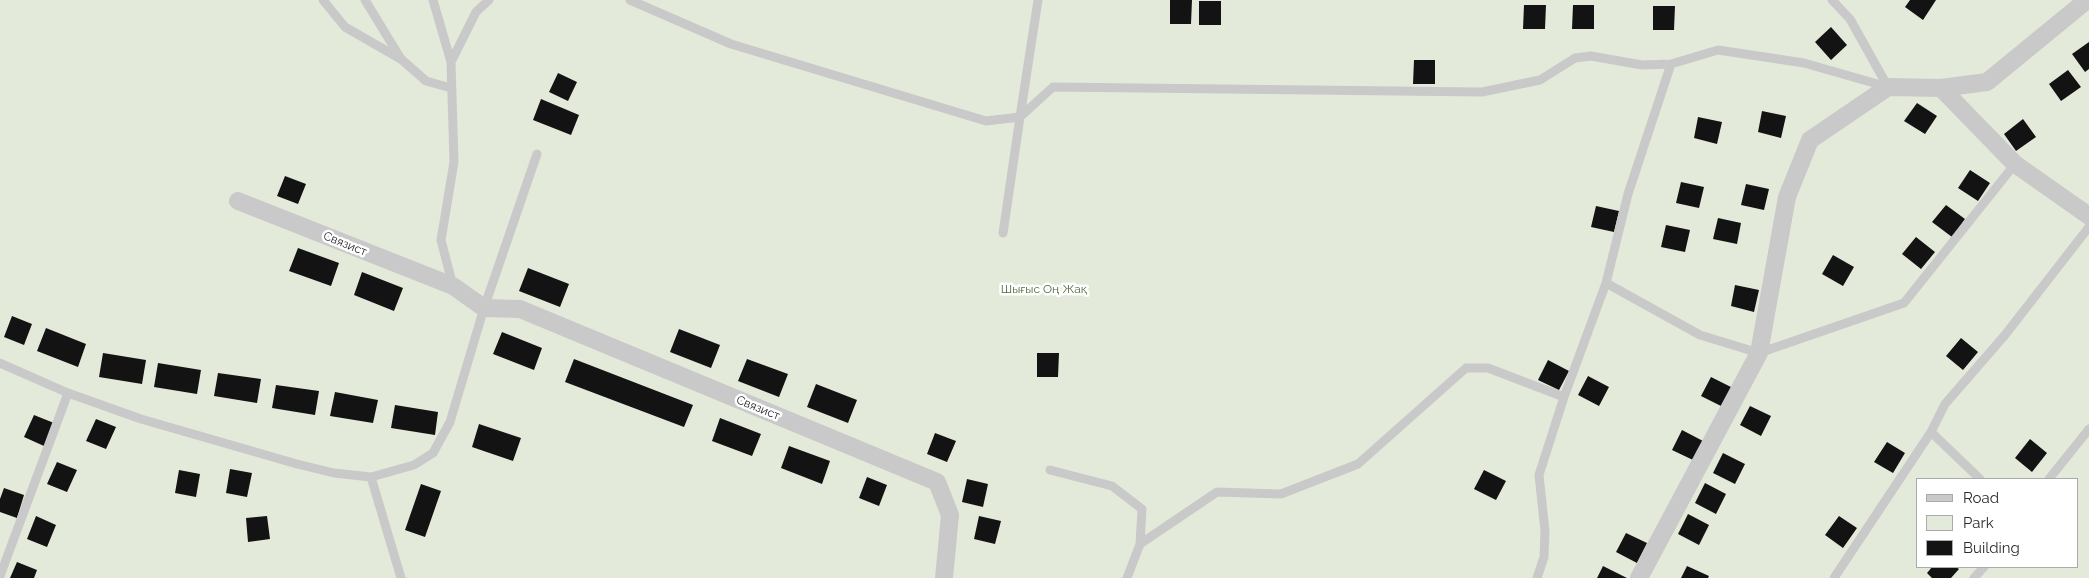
<!DOCTYPE html>
<meta charset="utf-8">
<style>
body{margin:0}
#map{position:relative;width:2089px;height:578px;overflow:hidden;background:#fff;font-family:Raleway,sans-serif}
canvas{display:block}
.legend{position:absolute;left:1916px;top:478px;width:162px;height:90px;box-sizing:border-box;background:#fff;border:1px solid #ababab;margin:0;padding:6px 9px;list-style:none;font-size:15px;color:#2c2c2c}
.legend li{display:flex;align-items:center;gap:10px;height:25px}
.legend b{width:25px;border:1px solid #ababab}
</style>
<div id="map">
<canvas width="2089" height="578"></canvas>
<ul class="legend">
<li><b style="height:6px;background:#c9c9c9"></b>Road</li>
<li><b style="height:14px;background:#e4eada"></b>Park</li>
<li><b style="height:14px;background:#131313"></b>Building</li>
</ul>
</div>
<script>
const ctx = document.querySelector('canvas').getContext('2d');
ctx.lineJoin = 'round';
function paint(path, color) {
  ctx.fillStyle = color;
  ctx.fill(path, 'evenodd');
}
function poly(rows) {
  const path = new Path2D();
  for (const r of rows) {
    path.moveTo(r[0], r[1]);
    for (let i = 2; i < r.length; i += 2) path.lineTo(r[i], r[i + 1]);
  }
  return path;
}
function stroke(path, color, width, dash) {
  ctx.strokeStyle = color;
  ctx.lineWidth = width;
  ctx.lineCap = dash ? 'butt' : 'round';
  ctx.setLineDash(dash || []);
  ctx.stroke(path);
}
function drawText(font, color, halo, rows, align = 'center') {
  ctx.font = font + ' Raleway,sans-serif';
  ctx.lineWidth = 5;
  ctx.setLineDash([]);
  ctx.textBaseline = 'middle';
  ctx.strokeStyle = halo;
  ctx.fillStyle = color;
  for (const [text, x, y, turn = 0] of rows) {
    ctx.save();
    ctx.translate(x, y);
    ctx.rotate((+turn || 0) * Math.PI / 180);
    ctx.textAlign = isNaN(turn) ? turn : align;
    if (halo) ctx.strokeText(text, 0, 0);
    ctx.fillText(text, 0, 0);
    ctx.restore();
  }
}
paint(poly([
 [0,0,2089,0,2089,578,0,578],
 [1918,479,2078,479,2078,567,1918,567]
]), '#e4eada');
paint(poly([
 [1170,0,1192,0,1191,24,1170,24],
 [1910,0,1936,0,1923,20,1905,7],
 [1199,1,1221,1,1221,25,1199,25],
 [1524,5,1546,5,1545,29,1523,29],
 [1573,5,1594,5,1594,29,1572,29],
 [1653,6,1675,6,1674,30,1653,30],
 [1831,27,1847,45,1831,60,1815,42],
 [2089,42,2089,69,2085,72,2072,54],
 [1414,60,1435,60,1435,84,1413,84],
 [2068,70,2081,87,2061,101,2049,84],
 [558,73,577,82,568,101,549,92],
 [541,99,579,115,571,135,533,120],
 [1917,103,1937,116,1925,134,1904,121],
 [1762,111,1786,116,1781,138,1758,132],
 [1698,117,1722,122,1717,144,1694,138],
 [2023,119,2036,137,2016,151,2004,134],
 [1970,170,1990,183,1978,201,1958,188],
 [285,176,306,184,298,204,277,196],
 [1681,182,1704,187,1699,208,1676,203],
 [1746,184,1769,189,1764,210,1741,205],
 [1946,205,1965,219,1952,237,1932,222],
 [1596,206,1619,211,1614,232,1591,227],
 [1718,218,1741,223,1737,244,1713,239],
 [1666,225,1690,230,1685,252,1661,247],
 [1916,237,1935,252,1921,269,1902,254],
 [298,248,339,263,331,286,289,271],
 [1833,255,1854,267,1843,286,1822,274],
 [528,268,569,284,560,307,519,291],
 [362,272,403,288,394,311,354,295],
 [1735,285,1759,290,1754,312,1731,306],
 [12,316,32,324,24,345,4,337],
 [46,328,86,344,78,367,37,351],
 [679,329,720,345,711,368,670,352],
 [502,332,542,348,534,370,493,354],
 [1961,338,1978,352,1963,370,1946,356],
 [103,353,146,360,142,384,99,377],
 [1037,353,1059,353,1058,377,1037,377],
 [574,359,693,405,684,427,565,382],
 [747,359,788,374,779,397,738,381],
 [1548,360,1569,371,1559,390,1538,380],
 [158,363,201,370,197,394,154,387],
 [218,373,261,379,257,403,214,396],
 [1588,376,1609,387,1599,406,1578,395],
 [1711,377,1733,388,1723,407,1701,396],
 [816,384,857,400,848,423,807,407],
 [276,385,319,391,315,415,272,408],
 [335,392,378,400,373,423,330,416],
 [395,405,438,412,435,435,391,428],
 [1750,406,1771,416,1761,436,1740,425],
 [34,415,54,423,44,446,24,437],
 [720,418,761,434,752,456,712,441],
 [96,419,116,427,106,449,86,441],
 [479,424,521,438,513,461,472,447],
 [1682,430,1703,441,1693,460,1672,450],
 [935,433,956,441,947,462,927,454],
 [2030,439,2047,453,2032,472,2015,458],
 [1887,442,1905,453,1893,473,1874,462],
 [789,446,830,461,822,484,781,468],
 [1723,453,1745,464,1735,484,1713,473],
 [57,462,77,470,67,492,47,484],
 [230,469,252,473,247,497,226,493],
 [179,470,200,474,196,497,175,493],
 [1484,470,1506,481,1496,500,1474,489],
 [867,477,887,485,879,506,859,498],
 [967,479,988,484,983,507,962,502],
 [1705,483,1726,494,1716,514,1695,503],
 [421,484,441,491,425,537,405,530],
 [4,488,24,495,17,518,0,512,0,499],
 [1688,514,1709,525,1699,545,1678,534],
 [36,516,56,525,47,547,27,539],
 [267,516,270,539,248,542,246,518],
 [979,516,1001,521,995,544,974,539],
 [1839,516,1857,528,1843,548,1825,535],
 [1626,533,1647,543,1637,563,1616,552],
 [17,562,37,570,34,578,10,578],
 [1603,566,1627,578,1597,578],
 [1687,566,1709,576,1708,578,1681,578],
 [1932,567,1956,567,1959,569,1951,578,1932,578,1927,573]
]), '#131313');
stroke(poly([
 [323,0,345,27,399,58],
 [365,0,401,59,426,81,451,88],
 [433,0,451,62],
 [630,0,731,44,986,121,1020,117,1038,0],
 [1671,64,1718,50,1804,63,1888,87,1850,19,1832,0],
 [1003,233,1020,117,1053,87,1482,92,1540,80,1575,58,1591,56,1642,65,1671,64,1628,194,1606,283],
 [453,286,441,240,454,162,451,62,476,12,489,0],
 [0,363,68,393,141,419,297,464,334,473,371,477,401,578],
 [1931,432,1980,479],
 [1050,470,1112,486,1142,509,1140,544],
 [371,477,414,465,433,453,450,422,484,308,537,154],
 [2049,479,2089,429],
 [0,576,68,393],
 [1127,578,1140,544,1217,492,1281,494,1358,464,1466,368,1488,368,1564,397,1606,283,1700,335,1759,353,1904,303,2015,164],
 [1537,578,1544,557,1545,531,1539,475,1564,397],
 [1834,578,1931,432,1945,404,2005,335,2089,227],
 [1974,578,1984,567]
]), '#c9c9c9', 9);
stroke(poly([
 [1941,88,2015,164,2089,216],
 [238,201,453,286,484,308,520,309,937,482,950,515,944,578],
 [1639,578,1759,353,1787,197,1810,140,1888,87,1941,88,1987,82,2087,0]
]), '#c9c9c9', 18);
drawText('12px', '#2c2c2c', '#fff', [
 ["Связист",345,244,22],
 ["Связист",758,408,22]
]);
drawText('12px', '#54673b', '#fff', [
 ["Шығыс Оң Жақ",1044,289]
]);
</script>
